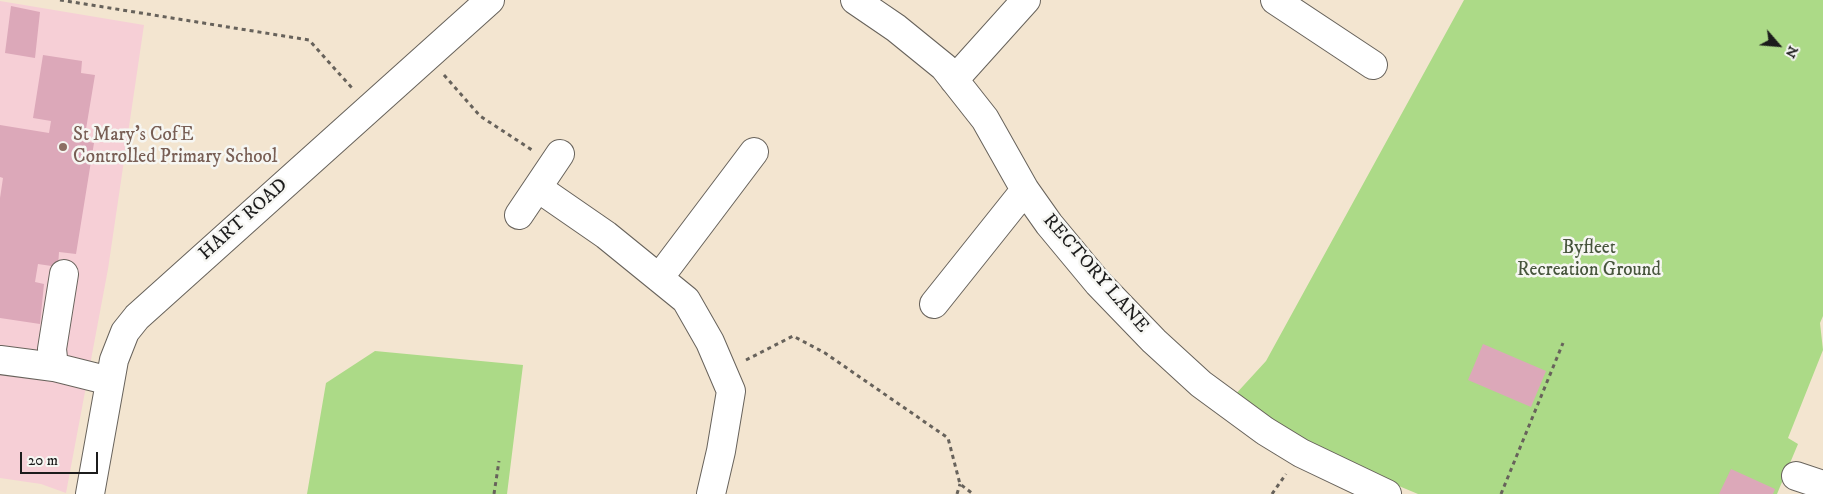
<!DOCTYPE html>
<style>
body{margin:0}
#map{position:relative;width:1823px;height:494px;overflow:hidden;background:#f3e5d0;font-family:"IM FELL DW Pica",serif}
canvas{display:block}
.north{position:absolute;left:1753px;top:20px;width:50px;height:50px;-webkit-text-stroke:4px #f6f6f2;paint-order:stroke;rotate:117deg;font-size:14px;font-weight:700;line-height:20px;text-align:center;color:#1c1c1c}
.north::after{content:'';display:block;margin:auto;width:18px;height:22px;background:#1c1c1c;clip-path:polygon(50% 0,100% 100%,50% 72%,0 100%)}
.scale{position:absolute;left:20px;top:452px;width:78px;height:22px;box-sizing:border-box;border:2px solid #1c1c1c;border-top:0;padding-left:6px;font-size:15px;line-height:18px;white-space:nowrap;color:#1c1c1c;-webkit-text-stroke:4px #f6f6f2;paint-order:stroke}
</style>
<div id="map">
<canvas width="1823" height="494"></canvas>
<div class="north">N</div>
<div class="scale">20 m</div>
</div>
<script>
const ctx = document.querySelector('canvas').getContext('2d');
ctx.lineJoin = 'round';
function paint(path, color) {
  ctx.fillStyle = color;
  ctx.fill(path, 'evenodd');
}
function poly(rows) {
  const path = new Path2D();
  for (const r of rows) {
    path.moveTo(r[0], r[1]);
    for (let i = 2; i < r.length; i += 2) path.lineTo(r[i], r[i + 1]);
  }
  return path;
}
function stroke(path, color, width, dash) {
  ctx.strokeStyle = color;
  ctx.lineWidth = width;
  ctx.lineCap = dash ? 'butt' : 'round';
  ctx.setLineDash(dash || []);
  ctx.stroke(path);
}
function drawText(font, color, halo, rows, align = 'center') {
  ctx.font = font + ' "IM FELL DW Pica",serif';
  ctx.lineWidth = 5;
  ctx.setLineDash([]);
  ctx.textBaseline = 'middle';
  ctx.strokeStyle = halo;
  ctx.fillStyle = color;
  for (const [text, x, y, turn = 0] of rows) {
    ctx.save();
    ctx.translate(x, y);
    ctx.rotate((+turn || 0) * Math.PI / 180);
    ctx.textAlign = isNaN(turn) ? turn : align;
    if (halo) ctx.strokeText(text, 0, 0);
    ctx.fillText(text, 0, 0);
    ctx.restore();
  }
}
paint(poly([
 [0,1,144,25,108,269,66,493,41,484,0,478]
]), '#f6cfd6');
paint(poly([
 [1464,0,1823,0,1823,316,1820,323,1823,350,1788,438,1798,444,1777,494,1418,494,1344,463,1233,397,1266,361],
 [375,351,523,365,507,494,307,494,326,383]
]), '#acda87');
paint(poly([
 [11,6,40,12,35,58,5,53],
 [43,55,82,61,81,73,95,75,84,141,94,143,76,254,59,252,58,267,38,264,35,282,44,284,40,324,0,318,0,198,3,178,0,177,0,125,49,133,51,121,33,118],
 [1483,344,1546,371,1531,407,1468,380],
 [1731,469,1775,489,1773,494,1719,494]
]), '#dca8b9');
const minor = poly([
 [855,0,896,28,944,67,985,119,1025,190,1049,224,1098,283,1154,341,1201,384,1265,431,1301,453,1387,494],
 [1275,0,1373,65],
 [954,80,1026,0],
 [538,188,606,235,686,300,710,342,731,391,721,451,711,494],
 [519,215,560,154],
 [64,274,52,349,54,367,110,381],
 [659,278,754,152],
 [934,304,1025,190],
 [0,360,54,367],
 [1796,476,1823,485],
 [90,494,114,360,125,332,137,317,490,0]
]);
stroke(minor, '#67625b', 30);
stroke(poly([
 [60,0,309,40,352,88],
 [444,75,480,116,532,150],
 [746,360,793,336,825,353,948,438,960,484,973,494],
 [494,494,499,461],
 [957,494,960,484],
 [1272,494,1286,474],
 [1501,494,1563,343]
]), '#67625b', 3, [4, 4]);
stroke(minor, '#fff', 28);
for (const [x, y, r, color] of [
 [63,147,5,"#8d6e63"]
]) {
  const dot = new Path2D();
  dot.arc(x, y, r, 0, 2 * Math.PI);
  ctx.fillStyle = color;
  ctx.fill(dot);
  stroke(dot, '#f6f6f2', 2);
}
drawText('19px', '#785e54', '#f6f6f2', [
 ["St Mary's CofE",73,136],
 ["Controlled Primary School",73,158]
], 'left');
drawText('19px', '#1c1c1c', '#f6f6f2', [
 ["HART ROAD",244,220,-42],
 ["RECTORY LANE",1095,274,49]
]);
drawText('19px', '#47553c', '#f6f6f2', [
 ["Byfleet",1589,249],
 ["Recreation Ground",1589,271]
]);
</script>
